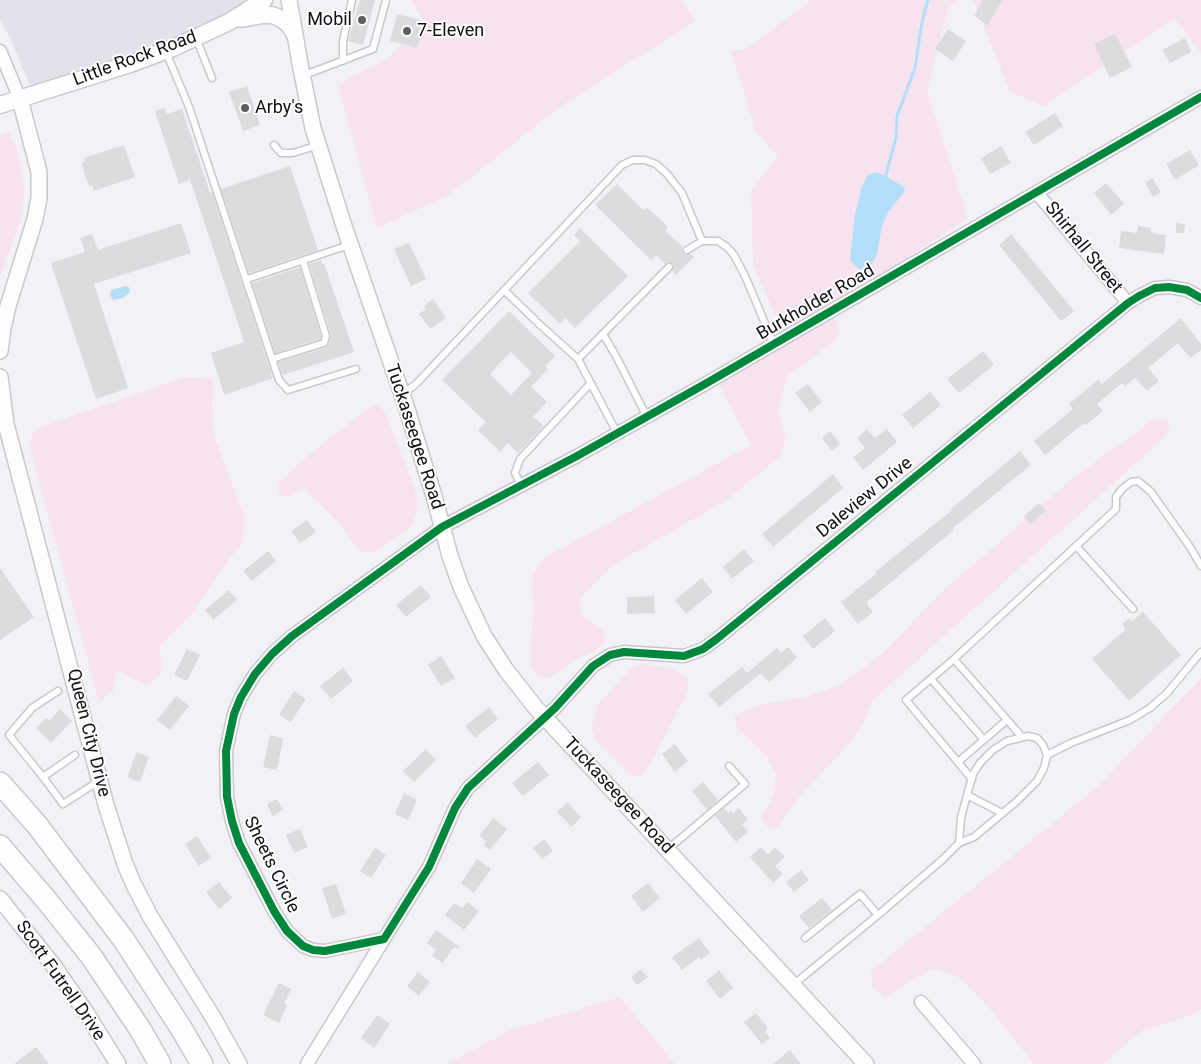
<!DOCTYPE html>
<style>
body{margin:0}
canvas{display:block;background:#f2f2f6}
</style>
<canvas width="1201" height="1064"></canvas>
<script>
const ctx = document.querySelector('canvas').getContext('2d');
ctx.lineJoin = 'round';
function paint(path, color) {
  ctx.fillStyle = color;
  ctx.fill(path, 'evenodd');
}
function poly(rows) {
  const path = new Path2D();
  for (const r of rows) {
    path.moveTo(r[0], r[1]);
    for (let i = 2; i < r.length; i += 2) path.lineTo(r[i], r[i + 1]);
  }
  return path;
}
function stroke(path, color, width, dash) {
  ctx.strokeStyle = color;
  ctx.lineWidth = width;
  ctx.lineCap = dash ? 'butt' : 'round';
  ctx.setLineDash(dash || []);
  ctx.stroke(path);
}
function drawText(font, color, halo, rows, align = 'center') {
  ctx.font = font + ' Roboto,sans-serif';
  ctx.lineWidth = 4;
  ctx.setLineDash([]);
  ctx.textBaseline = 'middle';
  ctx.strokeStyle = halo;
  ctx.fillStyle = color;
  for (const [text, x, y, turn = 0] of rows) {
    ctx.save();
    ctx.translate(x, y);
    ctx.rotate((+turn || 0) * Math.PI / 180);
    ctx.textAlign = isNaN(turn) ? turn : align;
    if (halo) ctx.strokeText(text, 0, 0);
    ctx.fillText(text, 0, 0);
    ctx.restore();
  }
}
paint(poly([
 [0,0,262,0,228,21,33,93,11,40,0,20]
]), '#e3e2eb');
paint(poly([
 [411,0,680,0,696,21,564,104,447,196,377,228,338,86,349,78,388,59,402,44,417,48,424,21],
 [811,0,956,0,948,9,927,92,968,218,785,338,753,265,751,189,778,157,756,132,731,51,748,48],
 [973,0,1201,0,1201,53,1175,19,1044,106,1010,92],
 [9,132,18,153,24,184,23,214,0,277,0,135],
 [833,318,838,322,839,333,833,343,790,373,786,379,778,411,786,436,781,456,727,500,613,565,584,594,579,604,584,618,602,629,605,635,604,643,595,651,574,661,560,672,547,678,538,677,531,666,530,646,534,609,532,583,534,572,542,559,751,445,718,383],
 [185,377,211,378,215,392,212,402,214,435,244,516,243,542,231,557,195,610,160,646,162,672,147,685,116,670,113,692,99,702,29,446,33,433,44,426],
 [379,404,386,415,415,489,418,509,410,529,373,552,360,552,341,525,305,488,291,496,280,496,278,484,305,458,368,408],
 [1154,419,1167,420,1170,426,1166,436,873,700,863,725,842,752,800,796,780,825,769,829,761,818,774,794,776,774,766,756,737,728,734,715,762,704,809,696,839,685,882,654,944,590,1073,478],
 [644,663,674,670,688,679,689,689,650,765,640,776,632,777,597,742,591,729,598,704,632,667],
 [1201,678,1201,1009,1193,1015,1141,1031,1103,1064,1034,1064,990,1009,958,977,933,968,885,998,872,988,871,971,1096,788],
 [620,997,675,1064,446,1064,511,1030]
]), '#f7e3ef');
paint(poly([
 [875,172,886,176,905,188,904,192,889,211,882,225,877,254,871,266,864,270,859,269,850,260,855,215,861,189,867,176],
 [125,286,129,287,130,292,123,298,114,300,112,299,110,295,111,290]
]), '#b4def9');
stroke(poly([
 [885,178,896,138,897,116,915,68,922,22,928,0]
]), '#b4def9', 3);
paint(poly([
 [360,0,375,0,363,45,348,41],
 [983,0,1002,0,988,25,974,16],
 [397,14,424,21,417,48,390,41],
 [948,29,966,41,953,61,935,49],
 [1115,34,1132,67,1110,78,1094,44],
 [1185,38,1191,52,1170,63,1162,50],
 [247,86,260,125,243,131,229,92],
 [165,108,167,114,182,109,210,193,212,192,273,378,224,395,211,353,244,342,190,180,179,184,155,111],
 [1055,113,1063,126,1034,145,1025,132],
 [124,145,135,177,94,191,92,185,89,186,81,163,85,162,84,158],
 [1001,146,1011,163,990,174,981,158],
 [1190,150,1199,165,1175,180,1166,164],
 [290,166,318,250,249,273,221,189],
 [1152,178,1161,192,1153,197,1145,182],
 [1106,183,1124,204,1111,215,1094,193],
 [617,184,643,210,647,207,668,227,665,231,683,247,682,251,684,254,690,254,694,257,676,275,672,271,674,266,672,263,668,262,665,264,656,255,651,260,595,205],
 [181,223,191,253,94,284,128,388,96,399,51,263,85,252,80,238,92,234,98,250],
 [1176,223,1185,224,1184,233,1176,233],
 [1138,226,1151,228,1151,233,1166,235,1164,254,1119,248,1121,231,1137,233],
 [580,228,628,276,575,328,565,318,560,324,528,293,580,241,574,235],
 [1011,234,1074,311,1061,321,999,245],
 [409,243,426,279,411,286,394,249],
 [321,260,322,264,324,263,354,352,283,375,278,362,325,348,329,344,331,335,309,264],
 [300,267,321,336,320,339,275,353,252,283],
 [433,299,446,318,430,329,419,314,426,309,424,306],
 [509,311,555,356,545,366,548,369,531,387,547,402,533,417,544,426,518,453,508,443,500,452,478,430,486,422,442,380],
 [511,352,532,373,511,395,490,374],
 [1181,318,1201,344,1201,350,1190,358,1178,343,1148,368,1159,381,1147,391,1135,378,1125,386,1122,383,1097,404,1103,411,1086,425,1084,423,1045,455,1034,441,1073,409,1069,404,1098,380,1102,384],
 [983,351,994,365,959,393,947,379],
 [808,384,822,402,810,412,795,393],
 [930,392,941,405,913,428,902,415],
 [867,429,875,438,887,429,897,442,863,470,853,457,865,448,857,438],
 [830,431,840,444,832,451,822,438],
 [1020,451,1031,465,953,528,954,530,866,603,873,612,858,624,841,602,876,574,875,572,952,510,951,509],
 [833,474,843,488,773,547,762,534],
 [1039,503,1046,511,1030,524,1024,516],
 [307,520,316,532,300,543,291,531],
 [744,549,754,561,732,579,723,567],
 [268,551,276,561,252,581,243,571],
 [0,568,34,617,0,640],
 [702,578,713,592,686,614,675,600],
 [421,585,431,597,406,617,396,605],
 [229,590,237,600,213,620,205,610],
 [654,596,655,613,627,614,627,597],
 [1143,612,1181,655,1129,701,1092,659,1126,629,1122,624,1130,618,1132,621],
 [825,618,835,631,813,649,803,636],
 [788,647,797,658,769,682,761,673,719,707,708,694,742,667,747,673,777,648,781,653],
 [187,649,200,655,187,681,174,675],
 [441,656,455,678,441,686,428,665],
 [343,668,353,681,331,699,320,686],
 [294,691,306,699,291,722,279,715],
 [176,696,189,706,170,730,157,720],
 [489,707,498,719,475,738,465,726],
 [60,709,72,721,51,743,36,728,46,718,50,720],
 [270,735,283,738,277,770,263,767],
 [675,744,688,761,675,772,662,754],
 [426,749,436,760,414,782,403,771],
 [137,752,149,757,140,782,127,777],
 [538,762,549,775,523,796,512,783],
 [703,782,718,800,707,810,692,791],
 [404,793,417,800,408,820,395,814],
 [277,799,283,810,273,816,267,804],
 [568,802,581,818,571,827,557,812],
 [724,808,728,813,731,811,733,813,739,808,748,820,742,824,748,832,736,842,715,816],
 [493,818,507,829,490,850,484,845,486,841,479,836],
 [300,829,308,847,294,853,286,835],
 [197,836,211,858,199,866,185,844],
 [544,839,553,851,542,859,533,848],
 [761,847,768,854,775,847,785,857,775,866,783,874,773,883,750,857],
 [375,848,386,855,371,878,360,871],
 [477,859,491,869,474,893,461,883],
 [801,870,809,880,794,892,786,882],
 [219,882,232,898,219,909,206,892],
 [648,883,660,898,643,912,631,896],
 [336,884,346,914,332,919,322,888],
 [822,898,832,910,809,928,799,916],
 [467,902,479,911,464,930,445,915,454,903,462,908],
 [436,930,461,948,453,948,443,963,432,956,436,950,427,943],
 [699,938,710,953,701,960,699,957,682,970,672,957],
 [641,969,648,977,637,985,631,977],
 [719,970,733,988,720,999,706,981],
 [418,972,430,982,419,996,407,986],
 [279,983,291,989,284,1004,287,1005,279,1023,263,1015],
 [756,1013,768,1028,765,1031,770,1038,762,1044,744,1022],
 [377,1015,390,1024,374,1048,361,1038],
 [36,1047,49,1064,14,1064],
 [790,1050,801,1064,773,1064]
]), '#dcdbde');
const service = poly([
 [196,38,212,78],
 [166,52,189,107,279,380,288,390,356,369],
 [343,61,343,41,352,0],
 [302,76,373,49,386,0],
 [274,145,281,153,293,153,319,145],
 [687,250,702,241],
 [247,279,349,245],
 [504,290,535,320],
 [538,323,578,359],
 [603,334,617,358,647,417],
 [272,359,324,343,326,336,303,261],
 [403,394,416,384,622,165,633,160,645,160,656,164,667,174,682,193,702,241,718,241,727,247,734,255,746,278,774,345],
 [617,433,578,359,669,267],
 [521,485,515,473,520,459,590,384],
 [1076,546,1133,609],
 [954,659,1022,737],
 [931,679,984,740],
 [75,755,43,777,63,804,99,781],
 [1047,755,1071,743,1130,720,1150,708,1167,693,1201,652],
 [958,762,1007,720],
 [43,777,9,735,32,708,58,691],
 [972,779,906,700,954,659,1116,509,1116,497,1122,489,1131,482,1138,481,1151,492,1190,547,1201,566],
 [967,795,1002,813],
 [667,850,745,784,729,766],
 [805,938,860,894,878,915],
 [793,985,878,915,942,860,959,843,974,837,1016,802,1037,781,1044,768,1047,755,1043,745,1037,738,1028,736,1007,741,993,750,980,763,973,774,961,817,959,843]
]);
const minor = poly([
 [0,51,20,99],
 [1201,97,705,384,577,456,442,527,292,636,272,654,255,674,241,697,234,714,226,751,227,797,232,821,239,843,274,911,287,931,303,946,313,950,325,951,384,939,429,867,455,808,468,788,555,708,593,666,610,655,624,652,684,656,703,649,718,638,1128,303,1139,296,1155,288,1169,287,1187,290,1201,298],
 [1037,193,1128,303],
 [921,1002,974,1064],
 [307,1064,384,939]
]);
const tertiary = poly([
 [289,0,301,69,313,128,344,226,406,406,434,496,450,556,461,587,484,636,506,670,536,708,866,1064],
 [0,351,3,328,8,306,35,219,39,198,39,172,20,99],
 [0,377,6,424,106,805,125,864,133,883,150,916,214,1019,239,1064],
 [0,899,53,965,85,1011,118,1064]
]);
const secondary = poly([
 [241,19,263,15,272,15,282,19,289,25,294,33],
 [0,105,130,64,173,48,229,22,264,0]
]);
const motorway = poly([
 [0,783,37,825,124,940,181,1028,202,1064],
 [0,846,48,902,91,956,140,1029,160,1064]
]);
stroke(service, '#c8c8cb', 9);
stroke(minor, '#c8c8cb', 15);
stroke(tertiary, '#c8c8cb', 18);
stroke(secondary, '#c8c8cb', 19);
stroke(motorway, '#c8c8cb', 24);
stroke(service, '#fdfdfe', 6);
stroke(minor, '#fdfdfe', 12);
stroke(tertiary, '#fdfdfe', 15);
stroke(secondary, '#fdfdfe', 16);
stroke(motorway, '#fdfdfe', 21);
stroke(poly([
 [1201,97,705,384,577,456,442,527,292,636,272,654,255,674,241,697,234,714,226,751,227,797,232,821,239,843,274,911,287,931,303,946,313,950,325,951,384,939,429,867,455,808,468,788,555,708,593,666,610,655,624,652,684,656,703,649,718,638,1128,303,1139,296,1155,288,1169,287,1187,290,1201,298]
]), '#00873e', 8);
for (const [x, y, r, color] of [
 [362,20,5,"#5f5f62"],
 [407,31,5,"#5f5f62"],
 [245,108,5,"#5f5f62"]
]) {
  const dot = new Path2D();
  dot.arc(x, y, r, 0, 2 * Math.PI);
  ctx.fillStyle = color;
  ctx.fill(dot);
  stroke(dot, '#fff', 2);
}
drawText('18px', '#101012', '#fff', [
 ["Mobil",352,20,"right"],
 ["7-Eleven",417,31],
 ["Arby's",255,108]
], 'left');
drawText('18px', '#101012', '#fff', [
 ["Little Rock Road",135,59,-20],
 ["Shirhall Street",1083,248,51],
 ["Burkholder Road",816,303,-30],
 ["Tuckaseegee Road",414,437,72],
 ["Daleview Drive",865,498,-39],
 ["Queen City Drive",88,733,76],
 ["Tuckaseegee Road",618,796,47],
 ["Sheets Circle",271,865,64],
 ["Scott Futrell Drive",60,981,55]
]);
</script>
